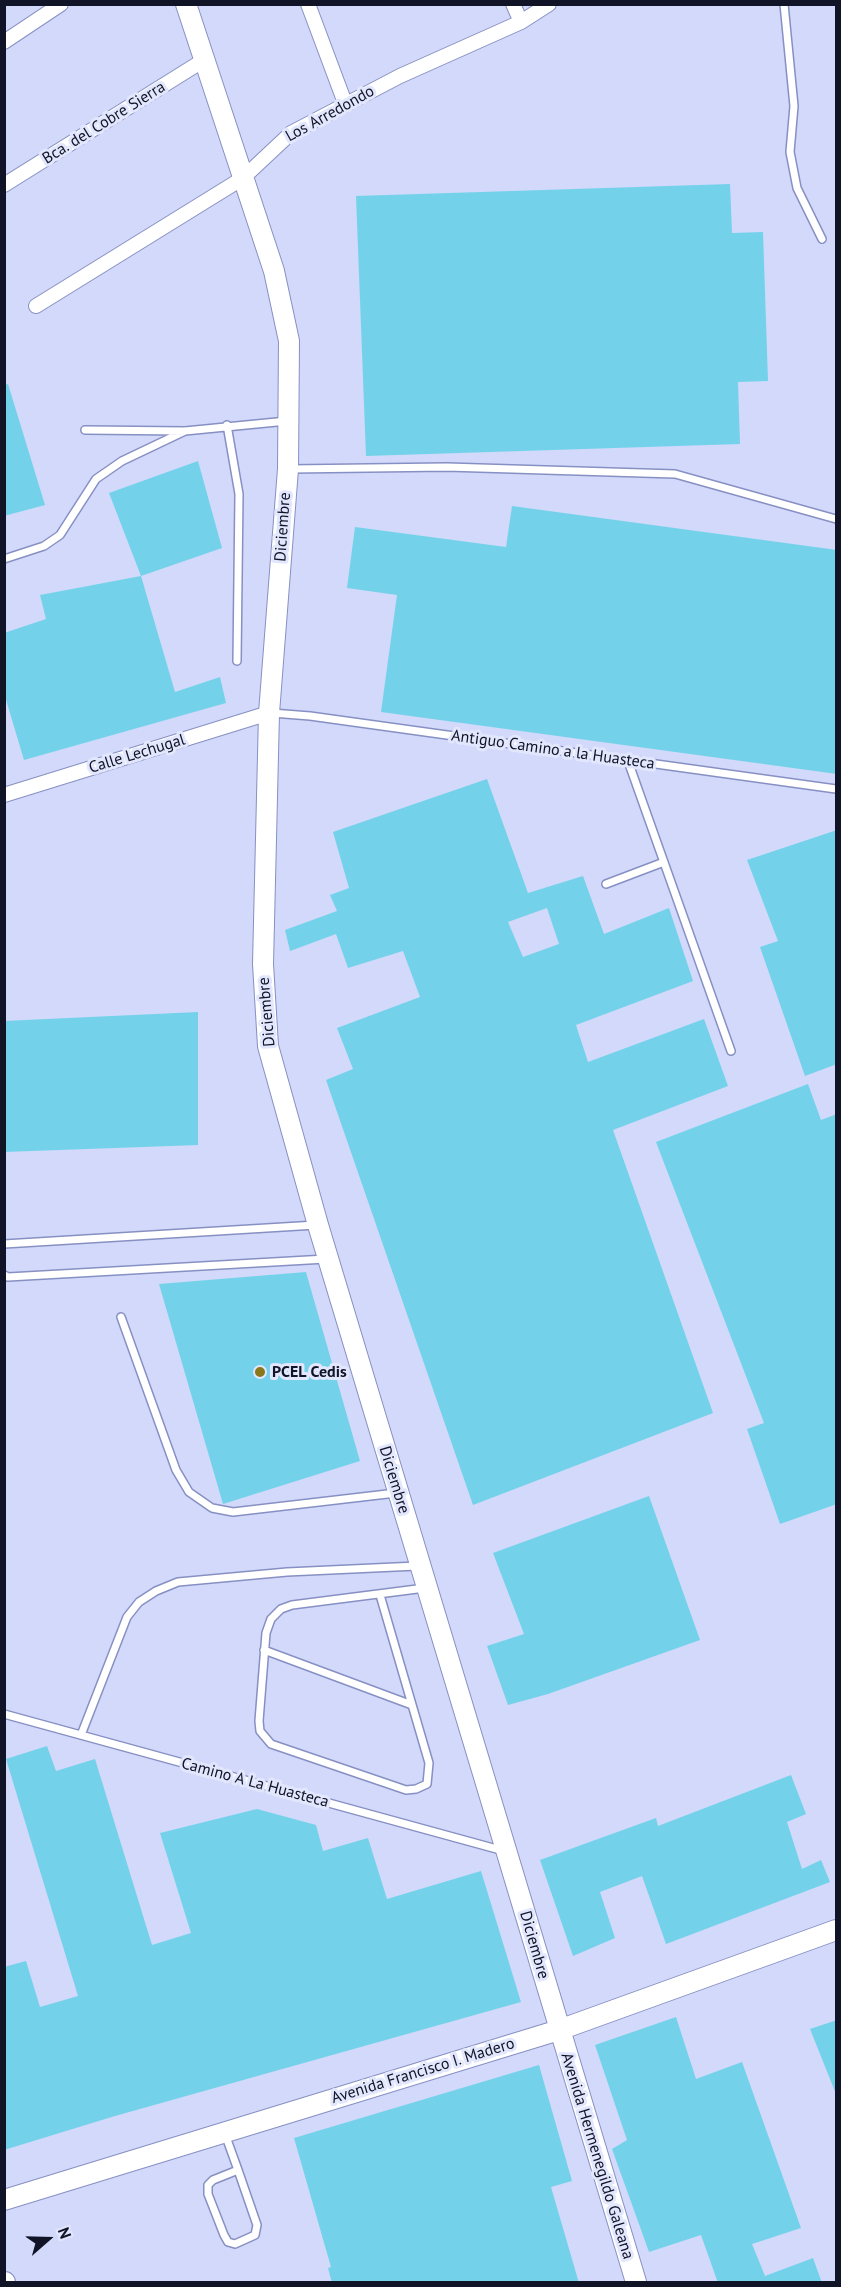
<!DOCTYPE html>
<style>
body{margin:0}
#map{position:relative;width:841px;height:2287px;overflow:hidden;background:#d2d9fa;font-family:"PT Sans",sans-serif}
canvas{display:block}
.frame{position:absolute;inset:0;border:6px solid #111326;pointer-events:none}
.north{position:absolute;left:18px;top:2209px;width:60px;height:60px;-webkit-text-stroke:4px #e2e7fd;paint-order:stroke;rotate:70deg;font-size:16px;font-weight:700;line-height:24px;text-align:center;color:#111326}
.north::after{content:'';display:block;margin:auto;width:21px;height:27px;background:#111326;clip-path:polygon(50% 0,100% 100%,50% 72%,0 100%)}
</style>
<div id="map">
<canvas width="841" height="2287"></canvas>
<div class="frame"></div>
<div class="north">N</div>
</div>
<script>
const ctx = document.querySelector('canvas').getContext('2d');
ctx.lineJoin = 'round';
function paint(path, color) {
  ctx.fillStyle = color;
  ctx.fill(path, 'evenodd');
}
function poly(rows) {
  const path = new Path2D();
  for (const r of rows) {
    path.moveTo(r[0], r[1]);
    for (let i = 2; i < r.length; i += 2) path.lineTo(r[i], r[i + 1]);
  }
  return path;
}
function stroke(path, color, width, dash) {
  ctx.strokeStyle = color;
  ctx.lineWidth = width;
  ctx.lineCap = dash ? 'butt' : 'round';
  ctx.setLineDash(dash || []);
  ctx.stroke(path);
}
function drawText(font, color, halo, rows, align = 'center') {
  ctx.font = font + ' "PT Sans",sans-serif';
  ctx.lineWidth = 6;
  ctx.setLineDash([]);
  ctx.textBaseline = 'middle';
  ctx.strokeStyle = halo;
  ctx.fillStyle = color;
  for (const [text, x, y, turn = 0] of rows) {
    ctx.save();
    ctx.translate(x, y);
    ctx.rotate((+turn || 0) * Math.PI / 180);
    ctx.textAlign = isNaN(turn) ? turn : align;
    if (halo) ctx.strokeText(text, 0, 0);
    ctx.fillText(text, 0, 0);
    ctx.restore();
  }
}
paint(poly([
 [730,184,732,233,763,232,768,381,738,382,740,444,366,456,356,196],
 [8,384,45,505,4,516,4,385],
 [198,461,222,548,141,576,109,493],
 [512,506,837,550,837,774,381,712,397,595,347,588,355,527,506,547],
 [141,576,175,692,220,677,226,703,24,760,4,693,4,633,46,619,40,595],
 [487,779,528,893,583,876,604,934,669,908,693,981,576,1025,588,1062,704,1019,728,1086,613,1130,713,1413,473,1505,326,1080,353,1069,337,1028,420,997,403,951,348,968,336,934,290,951,285,930,337,911,330,895,349,888,333,832],
 [547,908,559,944,523,957,508,922],
 [837,830,837,1064,805,1076,760,947,778,941,747,860],
 [198,1012,198,1145,4,1152,4,1021],
 [808,1084,821,1120,837,1114,837,1504,780,1524,747,1429,764,1423,656,1142],
 [306,1272,360,1461,223,1504,159,1284],
 [649,1496,700,1640,548,1694,508,1705,487,1646,524,1634,493,1553],
 [47,1746,56,1771,95,1759,152,1945,191,1933,160,1833,257,1809,316,1825,323,1851,368,1838,387,1899,481,1871,521,2002,115,2116,4,2150,4,1967,26,1961,40,2007,78,1996,6,1759],
 [791,1775,806,1814,787,1822,802,1869,821,1860,830,1882,666,1944,642,1876,600,1892,615,1938,573,1956,540,1860,656,1818,658,1826],
 [676,2017,696,2079,742,2062,801,2228,752,2244,765,2276,813,2258,822,2283,718,2283,701,2235,649,2252,612,2149,627,2140,595,2045],
 [837,2020,837,2094,836,2094,810,2029],
 [539,2065,572,2181,551,2187,579,2283,332,2283,328,2268,331,2267,294,2138]
]), '#73d2ea');
const lane = poly([
 [784,4,794,106,790,152,797,188,822,239],
 [227,425,239,494,237,661],
 [85,430,185,431,287,421],
 [290,469,447,467,675,474,836,519],
 [4,559,44,546,60,535,96,479,122,461,185,431],
 [272,713,310,716,836,789],
 [628,761,731,1051],
 [606,884,664,862],
 [4,1244,316,1225],
 [4,1275,8,1277,326,1259],
 [121,1317,176,1470,189,1492,212,1508,233,1512,396,1493],
 [380,1595,429,1763,427,1784,416,1789,406,1790,271,1744,260,1731,259,1721,266,1633,271,1619,281,1609,292,1605,425,1588],
 [264,1650,412,1705],
 [4,1714,504,1851],
 [81,1735,127,1617,139,1602,156,1591,178,1582,287,1572,417,1566],
 [225,2134,238,2170,257,2225,255,2235,235,2244,228,2242,224,2235,208,2194,208,2185,213,2180,238,2170]
]);
const street = poly([
 [308,4,345,103],
 [513,4,521,22],
 [4,42,61,4],
 [4,185,204,60],
 [36,306,243,178,291,133,400,76,521,22,549,4],
 [4,795,269,713]
]);
const secondary = poly([
 [186,4,274,271,289,341,288,469,269,713,263,964,268,1046,318,1225,636,2282],
 [4,2200,559,2030,836,1930],
 [4,2282,5,2282]
]);
stroke(lane, '#8790c3', 10);
stroke(street, '#8790c3', 16);
stroke(secondary, '#8790c3', 22);
stroke(lane, '#fff', 7);
stroke(street, '#fff', 14);
stroke(secondary, '#fff', 20);
for (const [x, y, r, color] of [
 [260,1372,6,"#8a771b"]
]) {
  const dot = new Path2D();
  dot.arc(x, y, r, 0, 2 * Math.PI);
  ctx.fillStyle = color;
  ctx.fill(dot);
  stroke(dot, '#e2e7fd', 2);
}
drawText('16px', '#111326', '#e2e7fd', [
 ["Los Arredondo",330,114,-29],
 ["Bca. del Cobre Sierra",104,123,-32],
 ["Diciembre",283,527,-86],
 ["Antiguo Camino a la Huasteca",553,750,8],
 ["Calle Lechugal",137,754,-17],
 ["Diciembre",267,1012,-95],
 ["Diciembre",394,1480,73],
 ["Camino A La Huasteca",255,1783,15],
 ["Diciembre",534,1945,74],
 ["Avenida Francisco I. Madero",423,2071,-17],
 ["Avenida Hermenegildo Galeana",597,2156,73]
]);
drawText('bold 16px', '#111326', '#e2e7fd', [
 ["PCEL Cedis",272,1372]
], 'left');
</script>
